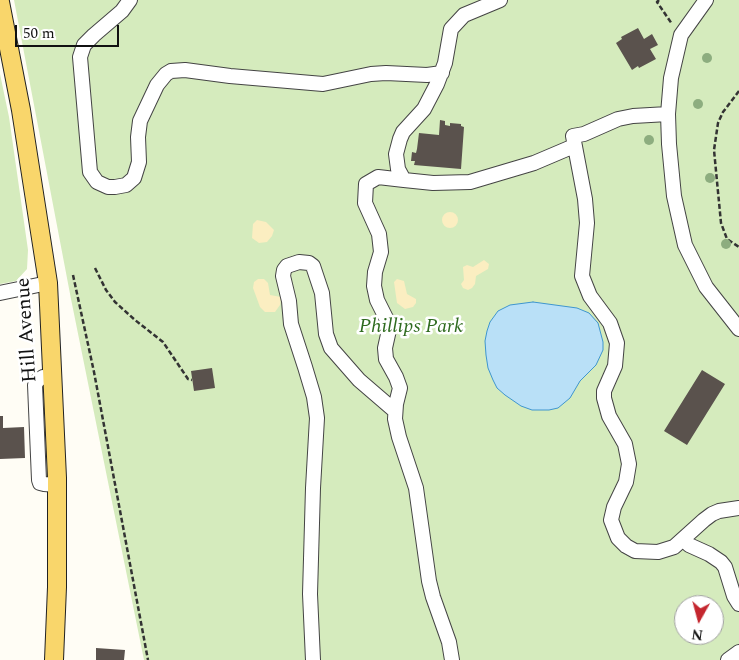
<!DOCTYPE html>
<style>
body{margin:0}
#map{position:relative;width:739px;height:660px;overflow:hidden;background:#fffdf5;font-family:Spectral,serif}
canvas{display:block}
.north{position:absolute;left:674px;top:595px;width:50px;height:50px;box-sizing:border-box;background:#fff;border:1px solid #a0a0a0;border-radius:50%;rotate:187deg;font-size:14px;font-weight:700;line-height:20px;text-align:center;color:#111}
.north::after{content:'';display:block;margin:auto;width:18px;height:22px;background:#c4262e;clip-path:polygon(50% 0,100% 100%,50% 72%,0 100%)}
.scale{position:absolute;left:15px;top:25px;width:104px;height:22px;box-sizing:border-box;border:2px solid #111;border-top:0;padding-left:6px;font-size:15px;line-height:18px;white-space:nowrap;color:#111;-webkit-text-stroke:4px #fff;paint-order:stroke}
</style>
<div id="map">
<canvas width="739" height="660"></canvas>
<div class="north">N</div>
<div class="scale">50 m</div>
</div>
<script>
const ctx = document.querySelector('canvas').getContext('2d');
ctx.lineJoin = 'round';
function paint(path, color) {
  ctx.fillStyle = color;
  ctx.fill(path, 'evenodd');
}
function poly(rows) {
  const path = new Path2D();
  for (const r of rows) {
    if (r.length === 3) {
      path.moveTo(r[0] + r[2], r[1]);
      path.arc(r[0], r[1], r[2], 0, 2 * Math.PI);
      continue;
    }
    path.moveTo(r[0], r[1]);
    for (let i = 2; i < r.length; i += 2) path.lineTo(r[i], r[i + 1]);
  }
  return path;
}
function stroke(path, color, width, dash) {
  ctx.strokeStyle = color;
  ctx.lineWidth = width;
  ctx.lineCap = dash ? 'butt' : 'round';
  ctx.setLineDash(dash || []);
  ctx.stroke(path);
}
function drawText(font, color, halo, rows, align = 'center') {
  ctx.font = font + ' Spectral,serif';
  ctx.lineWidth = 5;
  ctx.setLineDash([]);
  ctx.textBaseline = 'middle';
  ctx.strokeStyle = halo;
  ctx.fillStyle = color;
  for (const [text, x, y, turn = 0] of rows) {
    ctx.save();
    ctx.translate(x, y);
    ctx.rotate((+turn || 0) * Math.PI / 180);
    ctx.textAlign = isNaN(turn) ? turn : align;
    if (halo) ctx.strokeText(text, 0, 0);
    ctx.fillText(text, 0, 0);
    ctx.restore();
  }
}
paint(poly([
 [14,0,739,0,739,660,144,660,71,299],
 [684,605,714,605,714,635,684,635],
 [0,74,9,117,28,250,27,269,16,281,0,284]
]), '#d5ebbd');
paint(poly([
 [450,220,8],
 [257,220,266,222,274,230,272,236,267,242,259,243,252,238,253,224],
 [484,260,489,264,488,269,476,276,475,284,472,288,468,290,463,288,461,284,464,280,463,267,467,265,473,267],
 [258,279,264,279,268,283,270,295,281,297,280,305,275,312,265,312,260,307,253,288,254,282],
 [397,279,404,281,407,294,416,299,416,303,413,307,405,309,397,303,394,282]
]), '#fbeec1');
const water = poly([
 [533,302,577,308,589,313,598,323,603,342,603,350,596,365,580,381,570,398,558,408,549,410,532,410,521,406,505,395,497,388,493,380,488,368,486,355,485,341,487,331,490,322,498,311,510,305,533,302]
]);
paint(water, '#b9e0f7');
stroke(water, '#3f96cf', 1);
paint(poly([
 [638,28,644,39,652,34,658,45,650,49,656,59,639,68,638,66,632,70,616,43,622,39,621,37],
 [440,120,445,121,445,125,450,126,450,123,461,124,461,126,464,127,461,169,414,165,415,161,411,161,412,152,416,153,417,149,419,133,439,135],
 [212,368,215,388,194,391,191,371],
 [702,370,725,384,687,445,664,431],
 [0,416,3,416,3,428,24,427,25,458,0,459],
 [96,648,125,650,124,660,96,660]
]), '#5a524d');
const minor = poly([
 [130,0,122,11,94,35,84,45,80,57,90,172,97,182,108,187,115,187,126,185,134,178,139,162,138,137,140,121,157,85,166,74,171,71,185,70,230,76,323,84,371,74,386,73,427,75,442,73],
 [500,0,464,15,451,29,445,63,437,84,424,109,403,132,400,139,396,154,398,169,404,180,433,183,470,182,534,163,574,146],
 [706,0,681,35,671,78,668,114,669,144,674,196,685,245,706,287,739,329],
 [668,114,633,116,618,119,584,134,573,136,585,199,587,223,582,276,590,296,610,323,617,343,615,366,604,391,604,398,609,416,625,444,629,464,626,482,614,507,611,520,618,538,626,546,635,551,658,552,674,547,704,520,712,514,719,511,739,508],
 [404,180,378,177,366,184,365,203,379,234,381,252,375,272,374,286,377,300,388,322,389,330,385,348,386,359,396,377,400,388,396,404,395,419,399,437,416,488,429,581,433,597,449,642,452,660],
 [0,293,48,283],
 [53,377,43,377,38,380,35,385,39,480,40,483,44,484,57,485],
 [684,539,689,545,709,554,721,562,725,567,734,596,739,604],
 [313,660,310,594,313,488,317,418,314,397,305,367,291,324,289,301,283,276,284,270,287,266,299,262,309,263,313,266,322,293,326,334,331,348,359,380,395,411],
 [728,660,739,652]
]);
const major = poly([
 [0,2,21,110,48,283,57,478,57,587,54,660]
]);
stroke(minor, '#444', 16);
stroke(major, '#222', 20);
stroke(poly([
 [659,0,657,2,672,24],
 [739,91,723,112,718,123,714,150,721,223,727,239,739,247],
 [95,268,106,290,115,302,135,320,163,342,188,379,192,380],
 [73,275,94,372,148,660]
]), '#333', 2.5, [5, 2.5]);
stroke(minor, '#fff', 14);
stroke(major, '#f9d66b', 18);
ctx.fillStyle = '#8dad7f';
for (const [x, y] of [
 [707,58],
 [698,104],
 [649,140],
 [710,178],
 [726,244]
]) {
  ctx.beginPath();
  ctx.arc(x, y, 5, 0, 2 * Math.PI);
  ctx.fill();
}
drawText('italic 20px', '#2f6b1f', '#fff', [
 ["Phillips Park",411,328]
]);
drawText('20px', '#111', '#fff', [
 ["Hill Avenue",28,330,-94]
]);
</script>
